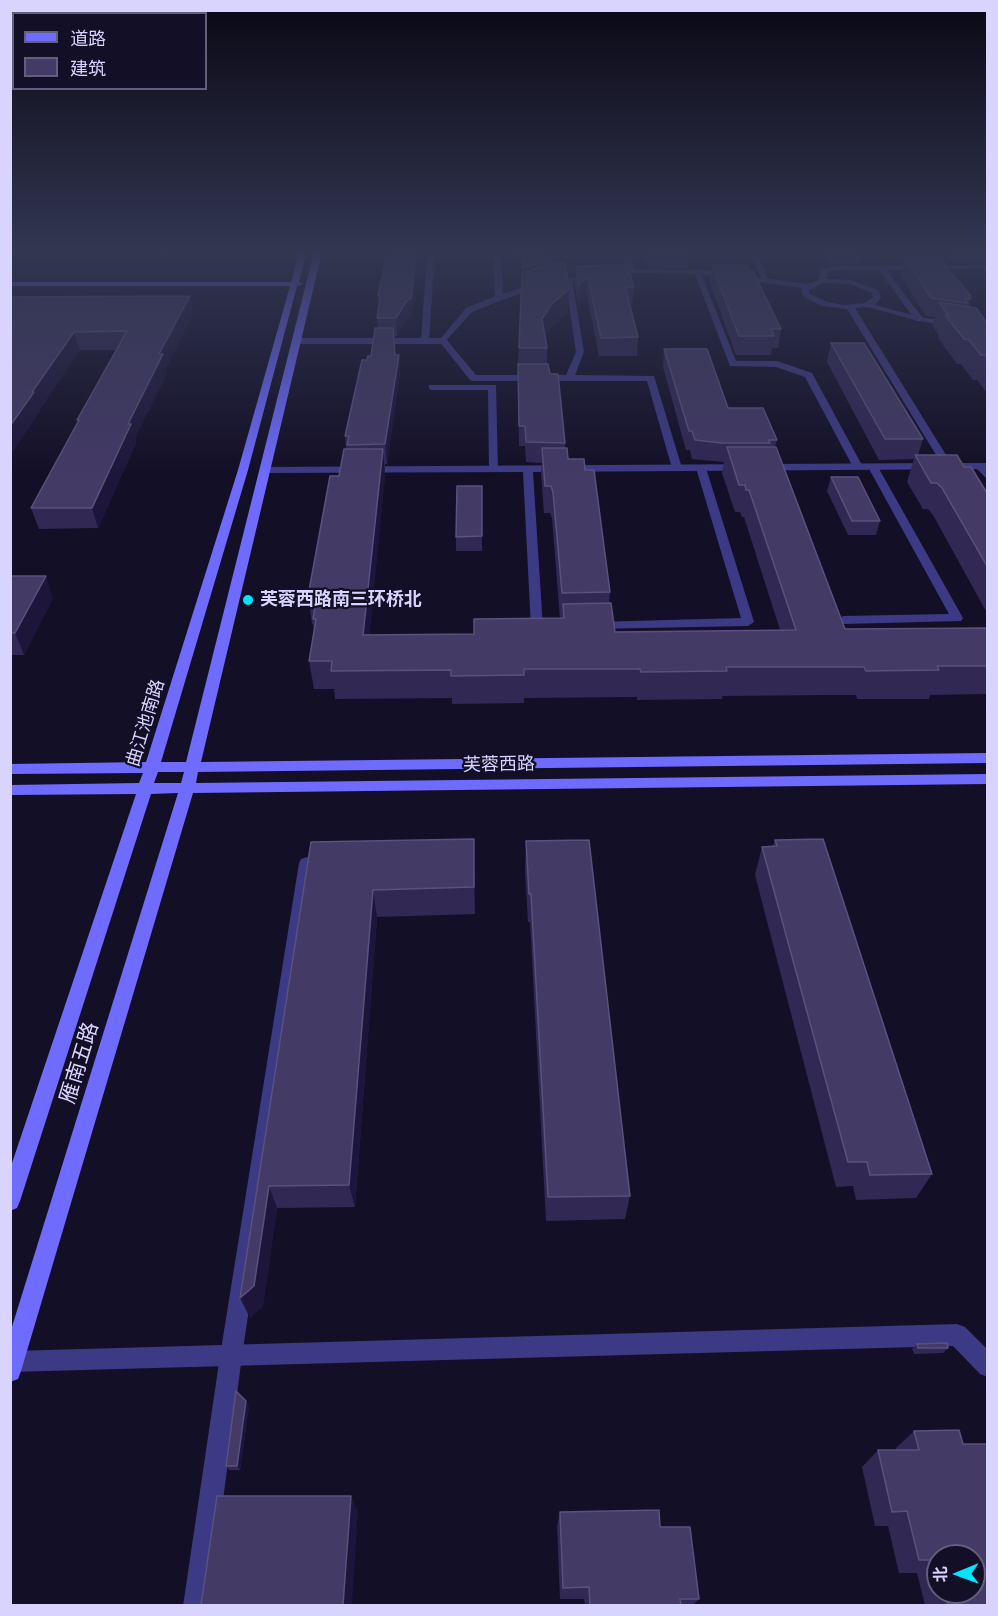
<!DOCTYPE html>
<meta charset="utf-8">
<style>
body{margin:0}
#map{position:relative;width:998px;height:1616px;overflow:hidden;background:#130f26;font-family:Manrope,"Noto Sans SC",sans-serif}
canvas{display:block}
.frame{position:absolute;inset:0;border:12px solid #d9d4ff;pointer-events:none}
.legend{position:absolute;left:12px;top:12px;width:195px;height:78px;box-sizing:border-box;background:#130f26;border:2px solid #625e7d;margin:0;padding:8px 10px;list-style:none;font-size:18px;color:#d9d4ff}
.legend li{display:flex;align-items:center;gap:12px;height:30px}
.legend b{width:30px;border:2px solid #625e7d}
.north{position:absolute;left:926px;top:1544px;width:60px;height:60px;box-sizing:border-box;background:#130f26;border:2px solid #625e7d;border-radius:50%;rotate:269deg;font-size:16px;font-weight:700;line-height:24px;text-align:center;color:#d9d4ff}
.north::after{content:'';display:block;margin:auto;width:21px;height:27px;background:#00e5ff;clip-path:polygon(50% 0,100% 100%,50% 72%,0 100%)}
</style>
<div id="map">
<canvas width="998" height="1616"></canvas>
<div class="frame"></div>
<ul class="legend">
<li><b style="height:8px;background:#6f6bff"></b>道路</li>
<li><b style="height:16px;background:#433a66"></b>建筑</li>
</ul>
<div class="north">北</div>
</div>
<script>
const ctx = document.querySelector('canvas').getContext('2d');
ctx.lineJoin = 'round';
function poly(rows) {
  const path = new Path2D();
  for (const r of rows) {
    path.moveTo(r[0], r[1]);
    for (let i = 2; i < r.length; i += 2) path.lineTo(r[i], r[i + 1]);
  }
  return path;
}
function paint(path, color) {
  ctx.fillStyle = color;
  ctx.fill(path, 'evenodd');
}
function stroke(path, color, width, dash) {
  ctx.strokeStyle = color;
  ctx.lineWidth = width;
  ctx.lineCap = dash ? 'butt' : 'round';
  ctx.setLineDash(dash || []);
  ctx.stroke(path);
}
function drawText(font, color, halo, rows, align = 'center') {
  ctx.font = font + ' Manrope,"Noto Sans SC",sans-serif';
  ctx.lineWidth = 4.5;
  ctx.setLineDash([]);
  ctx.textBaseline = 'middle';
  ctx.strokeStyle = halo;
  ctx.fillStyle = color;
  for (const [text, x, y, turn = 0] of rows) {
    ctx.save();
    ctx.translate(x, y);
    ctx.rotate((+turn || 0) * Math.PI / 180);
    ctx.textAlign = isNaN(turn) ? turn : align;
    if (halo) ctx.strokeText(text, 0, 0);
    ctx.fillText(text, 0, 0);
    ctx.restore();
  }
}
paint(poly([
 [632,269,704,270,807,284,822,279,851,280,878,290,881,297,875,305,920,317,988,327,988,332,919,321,867,307,855,308,951,463,988,463,988,469,533,472,543,628,537,632,531,628,523,472,265,473,260,470,265,467,941,463,847,309,822,306,804,297,801,290,803,288,704,274,632,273,544,285,502,300,472,312,443,344,297,344,293,341,297,338,441,338,466,308,496,296,543,281,632,269],
 [823,283,850,284,872,293,873,297,865,303,844,305,827,302,810,294,809,290,823,283],
 [307,857,313,859,315,863,242,1356,209,1606,183,1606,220,1356,299,863,301,859,307,857]
]), '#3d3a85');
paint(poly([
 [427,252,435,252,429,341,425,344,421,341,427,252],
 [493,252,501,252,503,298,499,300,495,298,493,252],
 [622,252,630,252,635,273,628,271,622,252],
 [749,252,757,252,769,281,762,279,749,252],
 [929,252,937,252,948,265,988,265,988,269,886,270,922,317,922,321,916,321,879,270,835,270,828,272,825,283,818,281,821,269,835,266,940,265,929,252],
 [693,269,700,271,736,361,777,361,812,373,863,467,862,469,853,467,805,377,776,367,730,366,693,269],
 [565,277,572,279,584,352,575,375,654,376,682,468,681,470,672,468,647,381,473,381,470,380,439,341,446,339,476,375,566,375,576,352,565,277],
 [429,385,496,385,498,472,489,470,488,390,432,390,429,389,429,385],
 [873,464,878,467,963,618,961,621,843,624,837,620,843,616,949,614,868,467,873,464],
 [980,464,988,470,988,480,975,467,980,464],
 [701,465,706,468,754,622,748,626,590,629,588,626,594,622,741,618,696,468,701,465],
 [957,1324,965,1327,988,1350,988,1377,980,1374,953,1346,10,1372,10,1352,13,1351,957,1324]
]), '#3d3a85');
paint(poly([
 [299,252,307,252,299,282,304,284,297,286,248,470,161,762,186,762,314,252,322,252,201,762,988,753,988,763,198,772,196,783,988,774,988,784,193,793,21,1371,18,1379,10,1382,10,1333,178,793,151,794,20,1201,17,1208,10,1211,10,1169,136,794,10,795,10,785,139,783,143,773,10,774,10,764,146,762,238,470,290,286,10,286,10,282,291,282,299,252],
 [158,772,184,772,181,783,154,783,158,772]
]), '#6f6bff');
paint(poly([
 [134,252,187,252,182,255,175,257],
 [387,252,412,316,407,319,397,336,393,336,395,355,399,355,400,373,387,464,385,464,385,475,369,635,474,634,560,619,552,518,550,513,544,513,541,474,542,463,526,462,525,446,519,446,518,364,522,261,512,260,512,252,550,252,551,264,568,313,550,328,545,336,547,348,547,364,565,443,565,448,568,459,585,470,610,592,609,603,615,632,780,630,744,517,742,517,740,512,735,512,722,473,724,462,692,459,690,450,686,450,663,367,664,349,728,408,777,440,775,447,845,629,987,628,987,694,930,695,929,699,857,699,856,695,827,695,722,696,722,699,637,700,637,697,524,698,524,703,452,704,452,698,335,699,334,689,314,689,309,661,314,631,313,624,312,624,308,596,346,449,345,436,367,360,371,356,378,328,377,318,379,305,378,296],
 [643,252,689,252,687,268,647,267],
 [819,252,863,252,860,264,831,265,828,259,823,259],
 [944,252,987,252,987,263,953,263],
 [905,258,971,296,969,307,987,323,987,393,977,380,973,380,961,364,957,364,938,338,939,336,932,325,935,317,926,316,900,276],
 [712,265,781,329,778,348,772,348,771,355,736,355,710,283],
 [576,266,634,287,632,305,630,305,638,337,637,356,599,356,587,295,578,303,575,283],
 [190,296,193,314,166,368,167,373,135,438,136,443,98,528,39,529,31,508,78,423,77,420,116,350,80,350,40,409,40,411,10,455,10,297],
 [831,343,923,439,918,455,964,467,987,493,987,613,933,515,928,509,923,509,907,482,914,459,879,460,827,362],
 [831,477,880,521,876,535,848,535,827,491],
 [482,486,482,551,456,551,456,537],
 [10,576,53,598,24,655,10,655],
 [775,840,932,1174,916,1198,856,1200,853,1186,836,1187,755,875,762,847,773,846],
 [526,841,630,1196,625,1219,546,1221,530,922,528,922,525,870],
 [311,842,474,866,475,914,377,917,355,1207,277,1208,263,1306,250,1318],
 [917,1344,948,1348,943,1353,914,1354,912,1349],
 [249,1406,240,1470,229,1470,226,1466],
 [914,1431,987,1605,925,1605,917,1573,899,1573,888,1526,875,1526,862,1467,878,1450,896,1450,896,1448],
 [938,1556,974,1592,938,1592],
 [560,1512,660,1527,699,1599,693,1605,585,1605,584,1599,560,1599,557,1526]
]), '#312854');
paint(poly([
 [174,252,187,252,182,255,175,257],
 [416,252,418,252,412,316,407,319,397,336,396,318],
 [551,260,550,278,522,285,522,268],
 [588,277,587,295,578,303,579,285],
 [569,289,568,313,550,328,541,342,542,319,551,305],
 [190,296,193,314,166,368,167,373,135,438,136,443,98,528,92,508,128,424,159,354],
 [74,332,80,350,40,409,40,411,10,455,10,426,32,392],
 [399,355,400,373,387,464,385,444],
 [383,449,385,475,367,663,363,635],
 [46,576,53,598,24,655,15,633],
 [373,890,377,917,355,1207,349,1185],
 [269,1186,277,1208,263,1306,250,1318,240,1298],
 [246,1401,249,1406,240,1470,237,1466],
 [351,1496,358,1511,352,1605,343,1605]
]), '#1d163a');
const building = poly([
 [387,252,416,252,411,298,406,302,396,318,377,318,380,296,378,296,387,252],
 [523,252,550,252,551,260,522,268,523,252],
 [905,258,939,258,971,296,969,296,971,299,965,299,967,303,931,298,905,258],
 [565,262,569,289,551,305,542,319,547,348,519,348,522,273,545,265,565,262],
 [627,265,634,287,625,287,638,337,601,338,588,277,579,285,576,266,627,265],
 [712,265,747,265,749,271,753,271,781,329,771,329,774,336,739,336,712,265],
 [190,296,159,354,163,354,128,424,131,424,92,508,31,508,79,420,77,420,127,331,74,332,32,392,34,392,10,426,10,297,190,296],
 [939,302,976,308,987,323,987,358,985,355,981,355,969,340,964,339,945,315,948,315,939,302],
 [375,328,393,328,395,355,399,355,385,444,347,445,349,436,345,436,362,360,367,360,368,356,371,356,375,328],
 [831,343,864,343,923,439,885,439,831,343],
 [664,349,707,349,728,408,763,408,777,440,769,440,770,443,722,443,695,440,692,431,689,431,664,349],
 [518,364,548,364,550,374,558,374,565,443,526,442,525,426,519,426,518,364],
 [727,447,776,447,845,629,987,628,987,666,937,666,939,670,866,671,864,667,726,667,727,671,641,672,640,669,524,669,524,675,451,676,451,670,331,671,332,661,309,661,316,619,313,619,317,596,308,596,330,476,339,476,344,449,383,449,363,635,474,634,474,619,564,618,563,604,611,603,615,632,796,630,749,490,746,490,745,485,739,485,727,447],
 [542,448,567,448,568,459,584,459,585,470,594,470,610,592,562,593,553,492,551,486,545,486,542,448],
 [915,455,957,455,964,467,971,467,987,493,987,566,942,488,937,483,931,483,915,455],
 [831,477,858,477,880,521,852,521,831,477],
 [457,486,482,486,482,536,456,537,457,486],
 [10,576,46,576,15,633,10,633,10,576],
 [474,839,474,887,373,890,349,1185,269,1186,254,1286,240,1298,311,842,474,839],
 [823,839,932,1174,870,1175,867,1162,848,1162,762,847,777,846,775,840,823,839],
 [589,840,630,1196,548,1197,531,894,529,894,526,841,589,840],
 [947,1343,948,1348,918,1348,917,1344,947,1343],
 [236,1391,246,1401,237,1466,226,1466,236,1391],
 [959,1430,963,1444,987,1444,987,1605,948,1605,945,1592,974,1592,974,1556,938,1556,938,1563,937,1560,919,1560,907,1511,892,1512,878,1450,919,1450,914,1431,959,1430],
 [217,1496,351,1496,343,1605,201,1605,217,1496],
 [659,1510,660,1527,690,1527,699,1599,680,1599,681,1605,590,1605,589,1587,563,1588,560,1512,659,1510]
]);
paint(building, '#433a66');
stroke(building, '#5a527e', 1.5);
const sky = ctx.createLinearGradient(0, 0, 0, 478);
sky.addColorStop(0, '#0a0815');
sky.addColorStop(0.53, '#333752');
sky.addColorStop(1, '#33375200');
ctx.fillStyle = sky;
ctx.fillRect(0, 0, 998, 478);
for (const [x, y, r, color] of [
 [248,600,6,"#00e5ff"]
]) {
  const dot = new Path2D();
  dot.arc(x, y, r, 0, 2 * Math.PI);
  ctx.fillStyle = color;
  ctx.fill(dot);
  stroke(dot, '#130f26', 2);
}
drawText('bold 18px', '#d9d4ff', '#130f26', [
 ["芙蓉西路南三环桥北",260,600]
], 'left');
drawText('18px', '#d9d4ff', '#130f26', [
 ["曲江池南路",146,723,-73],
 ["芙蓉西路",499,765,-1]
]);
drawText('21px', '#d9d4ff', '#130f26', [
 ["雁南五路",80,1063,-73]
]);
</script>
